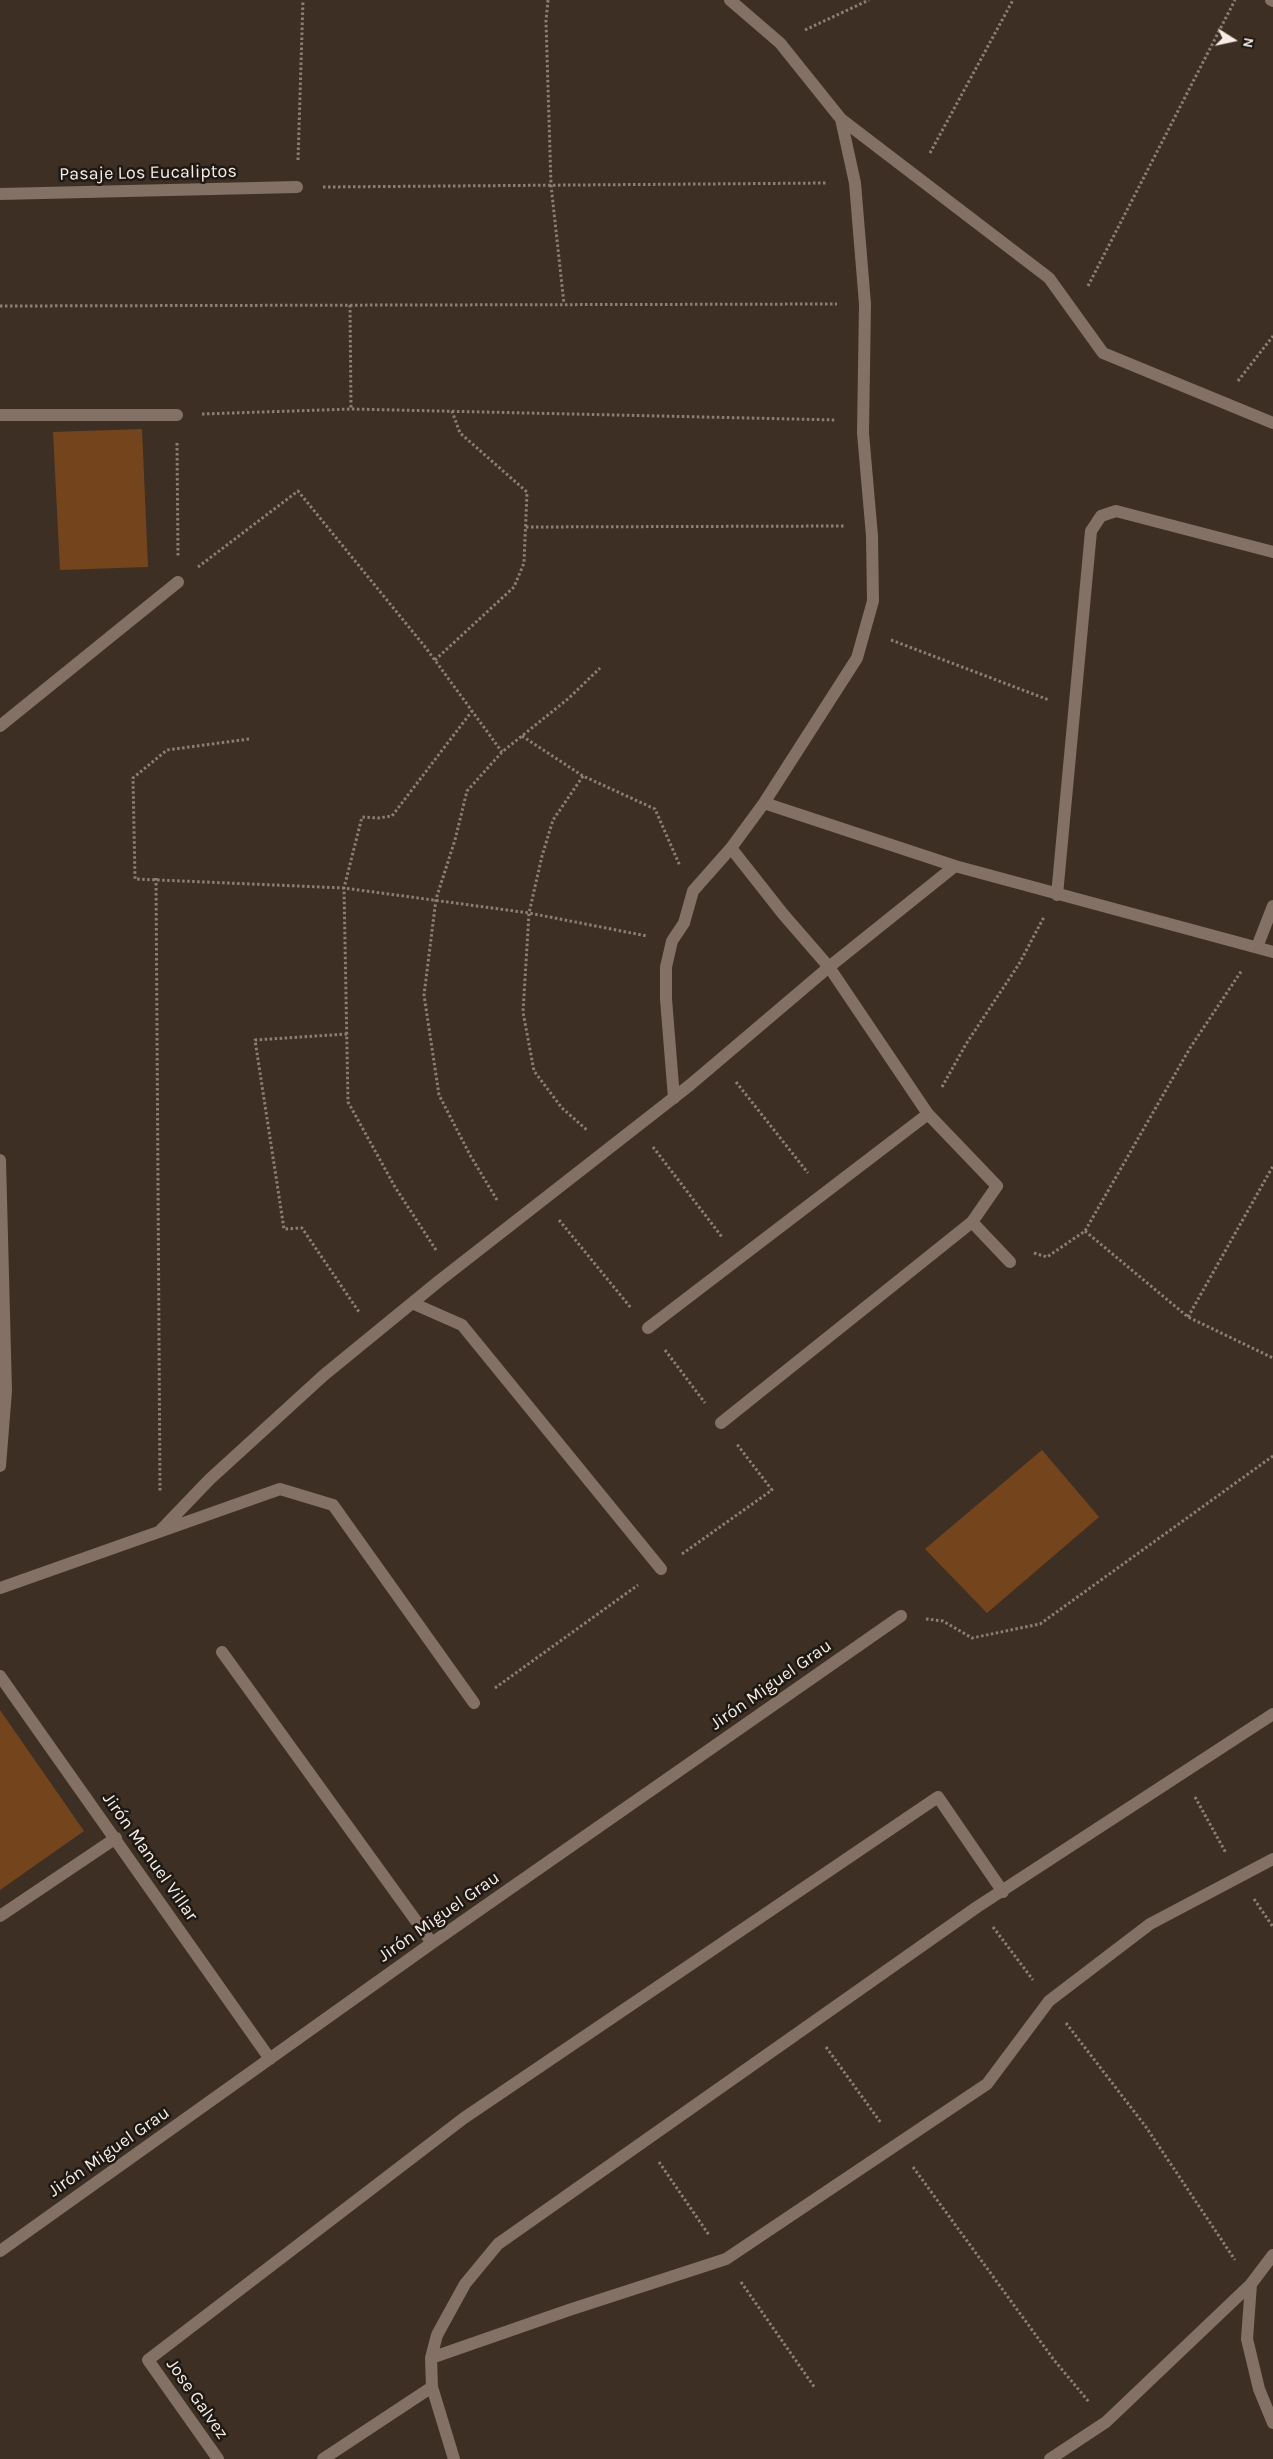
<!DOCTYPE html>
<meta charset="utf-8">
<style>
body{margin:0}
#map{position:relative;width:1273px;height:2459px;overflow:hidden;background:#3e2f24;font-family:Karla,sans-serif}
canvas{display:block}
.north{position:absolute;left:1208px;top:15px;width:50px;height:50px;-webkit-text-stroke:4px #1f1914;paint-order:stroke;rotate:100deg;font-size:14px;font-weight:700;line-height:20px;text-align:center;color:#f7ede6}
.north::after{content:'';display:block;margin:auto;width:18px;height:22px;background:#f7ede6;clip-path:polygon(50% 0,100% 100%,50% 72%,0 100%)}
</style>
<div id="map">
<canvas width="1273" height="2459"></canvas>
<div class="north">N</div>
</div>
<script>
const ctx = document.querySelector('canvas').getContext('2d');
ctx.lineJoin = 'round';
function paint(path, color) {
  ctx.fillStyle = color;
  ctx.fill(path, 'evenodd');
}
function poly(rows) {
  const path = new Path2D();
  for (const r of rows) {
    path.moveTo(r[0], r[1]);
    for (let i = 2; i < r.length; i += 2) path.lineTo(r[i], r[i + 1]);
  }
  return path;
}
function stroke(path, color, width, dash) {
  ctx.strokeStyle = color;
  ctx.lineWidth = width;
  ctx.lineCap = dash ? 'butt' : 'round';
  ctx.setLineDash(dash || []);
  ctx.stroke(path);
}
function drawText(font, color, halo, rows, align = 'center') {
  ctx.font = font + ' Karla,sans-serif';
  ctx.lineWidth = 5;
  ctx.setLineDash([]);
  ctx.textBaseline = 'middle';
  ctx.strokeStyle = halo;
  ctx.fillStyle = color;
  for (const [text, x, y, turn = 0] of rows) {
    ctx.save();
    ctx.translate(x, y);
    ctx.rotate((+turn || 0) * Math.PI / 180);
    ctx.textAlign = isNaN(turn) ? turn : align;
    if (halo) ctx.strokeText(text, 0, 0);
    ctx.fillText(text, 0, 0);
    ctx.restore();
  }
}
paint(poly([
 [142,429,148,567,60,570,53,432],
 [1042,1450,1099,1517,987,1613,925,1549],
 [0,1710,84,1831,0,1890]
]), '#74451c');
stroke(poly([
 [548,0,546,21,551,185,564,304],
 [805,30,869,0],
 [930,153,1013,0],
 [298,160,303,0],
 [323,187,827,183],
 [1088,286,1235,0],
 [350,305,351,409],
 [0,306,837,304],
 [1238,381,1273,336],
 [202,414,351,409,836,420],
 [177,443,178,557],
 [526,527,845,526],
 [198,567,298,491,426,648,502,752],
 [891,640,1049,700],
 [435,660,514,587,524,563,527,492,460,433,452,411],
 [522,736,583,776,655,809,680,866],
 [249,739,167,750,133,778,135,879,344,888,529,913,647,936],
 [583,776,553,820,542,856,529,913,523,1012,534,1071,562,1108,588,1131],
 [156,878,160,1491],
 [347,1034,255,1040,284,1229,302,1228,359,1312],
 [736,1082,808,1173],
 [942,1087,966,1044,1019,964,1044,917],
 [653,1147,722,1237],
 [497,1200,470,1155,439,1095,424,995,436,899,455,840,467,791,502,752,569,698,600,668],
 [559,1220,631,1308],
 [1085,1231,1188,1317,1273,1358],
 [436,1250,395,1187,348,1102,344,888,362,817,378,818,392,816,472,711],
 [1034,1253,1047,1257,1085,1231,1190,1048,1242,970],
 [1188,1317,1273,1166],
 [665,1350,705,1403],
 [682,1554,772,1490,736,1443],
 [926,1619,943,1621,972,1638,1040,1624,1273,1456],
 [495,1688,638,1585],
 [1195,1797,1226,1853],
 [1254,1899,1273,1927],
 [993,1927,1033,1980],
 [1066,2023,1146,2127,1235,2260],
 [826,2047,881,2123],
 [659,2162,709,2235],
 [913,2167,1054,2360,1089,2402],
 [741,2282,815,2388]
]), '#8b7e74', 3, [2.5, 2.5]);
stroke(poly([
 [730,0,780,43,841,119,1049,278,1103,353,1273,423],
 [1271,0,1273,1],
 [0,194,297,187],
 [0,415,177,415],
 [0,726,178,582],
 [764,803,955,866,1273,952],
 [731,848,783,914,829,967,928,1114,997,1186,972,1222,1010,1262],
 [1057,895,1091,531,1101,516,1116,511,1273,552],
 [1257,947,1273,906],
 [674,1098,666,999,666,967,672,941,684,923,693,891,731,848,764,803,857,658,873,601,872,536,863,433,865,304,855,183,841,119],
 [0,1160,6,1391,0,1466],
 [412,1303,462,1325,661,1569],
 [648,1328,928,1114],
 [721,1423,972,1222],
 [160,1531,210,1479,324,1375,439,1281,690,1085,829,967,955,866],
 [0,1588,280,1489,333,1505,474,1703],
 [222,1652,432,1943],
 [0,1676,270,2059],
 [0,1916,116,1838],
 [0,2251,432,1943,901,1616],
 [1251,2284,1247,2339,1259,2389,1273,2423],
 [431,2358,569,2310,726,2259,987,2084,1049,2001,1150,1924,1273,1859],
 [218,2459,148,2360,464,2118,938,1797,1003,1892],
 [323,2459,432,2387],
 [454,2459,432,2387,431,2358,437,2335,465,2284,498,2244,977,1907,1273,1714],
 [1050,2459,1106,2422,1251,2284,1273,2255]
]), '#827164', 12);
drawText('18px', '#f7ede6', '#1f1914', [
 ["Pasaje Los Eucaliptos",148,173,-1],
 ["Jirón Miguel Grau",771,1685,-35],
 ["Jirón Manuel Villar",150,1857,55],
 ["Jirón Miguel Grau",439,1917,-35],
 ["Jirón Miguel Grau",109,2152,-35],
 ["Jose Galvez",197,2399,55]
]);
</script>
